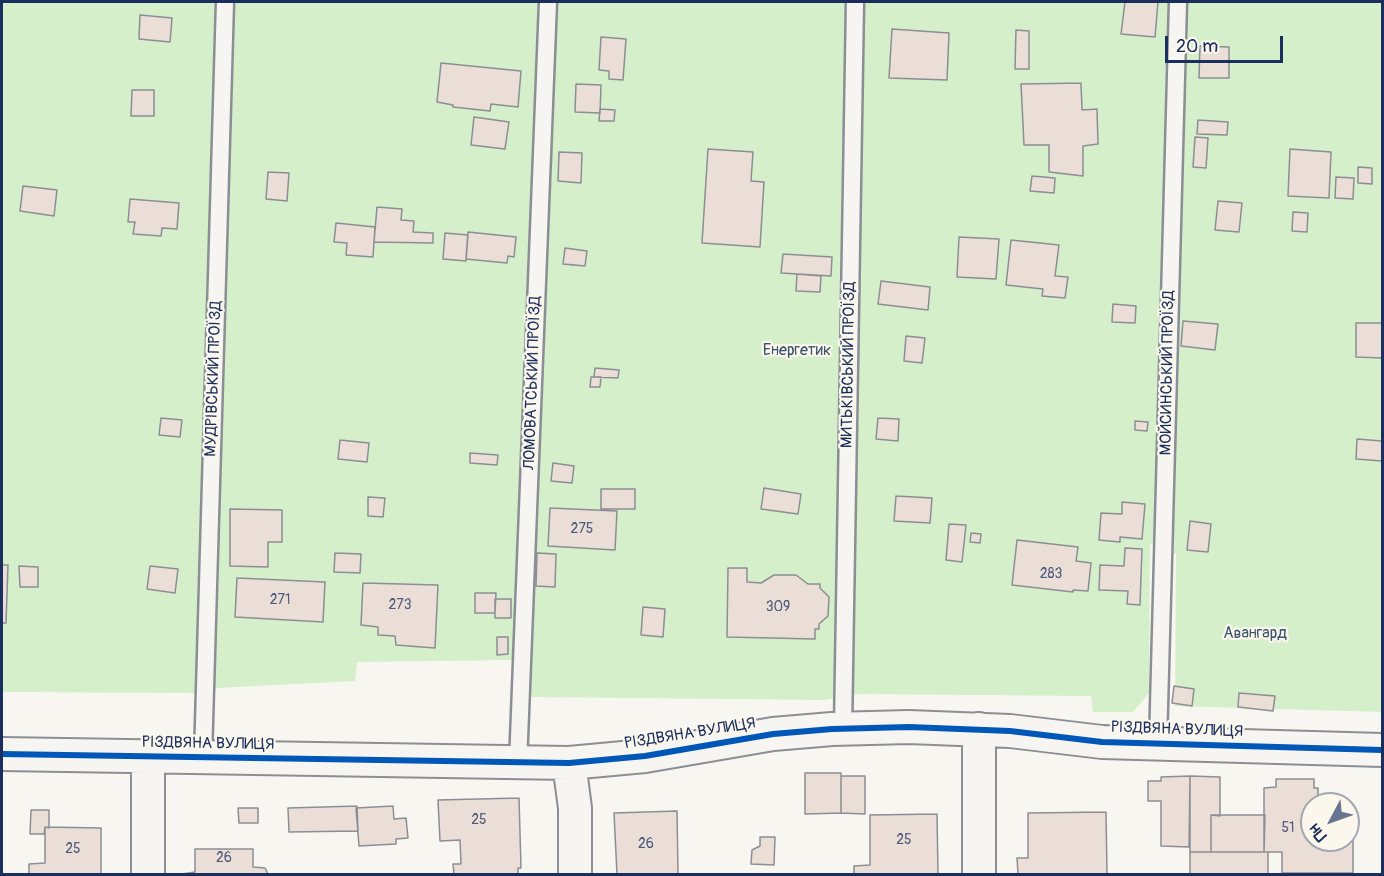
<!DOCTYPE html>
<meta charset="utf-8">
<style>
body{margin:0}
#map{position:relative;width:1384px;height:876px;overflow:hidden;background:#f8f6f0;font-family:Pangolin,sans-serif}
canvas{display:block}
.frame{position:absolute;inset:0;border:3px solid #1b2f5e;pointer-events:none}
.north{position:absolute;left:1300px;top:792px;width:60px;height:60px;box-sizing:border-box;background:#fbf7ec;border:2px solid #a1a7b3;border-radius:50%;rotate:229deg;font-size:16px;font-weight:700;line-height:24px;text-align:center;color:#1b2f5e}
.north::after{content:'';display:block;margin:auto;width:21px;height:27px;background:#687591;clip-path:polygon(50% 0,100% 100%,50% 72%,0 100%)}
.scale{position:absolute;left:1165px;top:36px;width:118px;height:27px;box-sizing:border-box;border:3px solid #1b2f5e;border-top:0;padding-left:8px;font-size:18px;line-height:21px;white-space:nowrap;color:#1b2f5e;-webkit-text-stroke:4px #fbf7ec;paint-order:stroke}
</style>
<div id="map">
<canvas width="1384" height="876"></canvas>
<div class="frame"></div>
<div class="north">Пн</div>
<div class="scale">20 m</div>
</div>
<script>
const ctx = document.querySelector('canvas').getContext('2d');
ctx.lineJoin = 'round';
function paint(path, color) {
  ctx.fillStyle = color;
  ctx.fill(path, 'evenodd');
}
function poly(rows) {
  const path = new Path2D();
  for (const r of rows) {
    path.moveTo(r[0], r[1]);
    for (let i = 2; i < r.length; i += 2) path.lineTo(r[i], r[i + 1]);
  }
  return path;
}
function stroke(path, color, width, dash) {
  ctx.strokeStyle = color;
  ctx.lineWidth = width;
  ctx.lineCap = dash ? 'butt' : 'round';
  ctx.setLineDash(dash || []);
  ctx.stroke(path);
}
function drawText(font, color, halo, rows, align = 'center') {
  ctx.font = font + ' Pangolin,sans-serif';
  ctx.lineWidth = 4.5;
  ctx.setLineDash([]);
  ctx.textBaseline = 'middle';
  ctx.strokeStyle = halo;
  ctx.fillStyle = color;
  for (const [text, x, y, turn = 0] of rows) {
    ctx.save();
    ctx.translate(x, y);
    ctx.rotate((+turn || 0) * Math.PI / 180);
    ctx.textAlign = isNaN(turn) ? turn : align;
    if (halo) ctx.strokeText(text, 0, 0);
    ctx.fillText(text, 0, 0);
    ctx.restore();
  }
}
paint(poly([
 [2,2,1382,2,1382,712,1175,706,1176,554,1150,544,1149,693,1133,712,1093,712,1091,696,860,694,825,700,532,697,512,660,357,662,355,681,217,688,193,693,2,692]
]), '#d4efca');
const building = poly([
 [1125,2,1158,2,1155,37,1121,34,1125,2],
 [140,15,172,18,170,42,139,39,140,15],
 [892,29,949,33,947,80,889,78,892,29],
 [1016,30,1029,31,1029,69,1015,69,1016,30],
 [601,37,626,39,623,80,609,79,609,71,599,70,601,37],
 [1200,46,1229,47,1229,78,1199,78,1200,46],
 [441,63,521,71,518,107,491,104,490,111,453,107,453,105,437,102,441,63],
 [1081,83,1082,110,1097,109,1098,144,1083,146,1083,176,1049,172,1049,145,1024,145,1021,84,1081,83],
 [576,84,601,85,600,113,575,112,576,84],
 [132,90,154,90,154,116,131,116,132,90],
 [600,109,615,110,614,121,599,121,600,109],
 [474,117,509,122,505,149,471,145,474,117],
 [1198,120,1228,122,1227,135,1197,134,1198,120],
 [1195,137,1208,138,1206,168,1193,167,1195,137],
 [708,149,753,152,751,181,764,182,760,247,702,243,708,149],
 [1290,149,1331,152,1329,198,1288,196,1290,149],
 [559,152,582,153,581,183,558,181,559,152],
 [1358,167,1372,168,1372,184,1358,183,1358,167],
 [268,172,289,173,287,201,266,199,268,172],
 [1032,176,1055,178,1054,193,1030,191,1032,176],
 [1336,177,1354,178,1353,199,1335,198,1336,177],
 [23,186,57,190,54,216,20,211,23,186],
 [130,199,179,203,177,229,162,228,161,236,133,234,135,222,128,222,130,199],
 [1218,201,1242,203,1239,232,1215,230,1218,201],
 [377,207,402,209,401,220,414,221,413,232,433,233,433,243,374,242,377,207],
 [1293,212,1308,213,1307,232,1292,231,1293,212],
 [336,223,375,227,373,257,346,255,347,243,334,242,336,223],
 [468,232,516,237,514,257,508,256,507,263,466,259,468,232],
 [445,233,468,235,466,261,443,259,445,233],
 [959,237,999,239,996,279,957,277,959,237],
 [1011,240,1059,245,1055,276,1068,277,1065,298,1042,296,1043,289,1006,285,1011,240],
 [565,248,587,251,585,266,563,264,565,248],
 [783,254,832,257,831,276,781,273,783,254],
 [797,274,821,276,820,292,796,291,797,274],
 [881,281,930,287,928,310,878,304,881,281],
 [1113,304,1136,306,1135,323,1112,322,1113,304],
 [1183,321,1218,324,1215,350,1181,346,1183,321],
 [1356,323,1382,323,1382,358,1356,357,1356,323],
 [906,336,925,338,922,363,904,361,906,336],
 [595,368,619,370,618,378,594,377,595,368],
 [591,377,601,377,600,387,590,387,591,377],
 [161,418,182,420,180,437,159,435,161,418],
 [878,418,899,419,898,441,876,439,878,418],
 [1135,421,1148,422,1147,431,1135,430,1135,421],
 [1357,439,1382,441,1382,461,1356,459,1357,439],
 [340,440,369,443,367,462,338,459,340,440],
 [470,453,498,455,497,465,470,463,470,453],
 [553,463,574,466,572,483,551,481,553,463],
 [764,488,801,494,798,514,761,509,764,488],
 [601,489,635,489,635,509,601,509,601,489],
 [896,496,932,498,930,523,894,521,896,496],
 [368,497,385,498,383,517,368,516,368,497],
 [1122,502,1145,504,1142,539,1120,537,1120,542,1099,540,1101,513,1122,514,1122,502],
 [550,508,617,511,615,550,548,546,550,508],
 [230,509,282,510,282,542,268,542,268,567,230,566,230,509],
 [1190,521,1211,524,1208,552,1187,550,1190,521],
 [949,524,966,525,962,562,946,560,949,524],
 [971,533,981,534,980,543,970,542,971,533],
 [1017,540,1078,547,1076,561,1091,563,1088,591,1073,590,1073,592,1012,585,1017,540],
 [1125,548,1142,549,1140,605,1127,604,1128,591,1099,590,1100,565,1124,566,1125,548],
 [335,553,361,554,360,573,334,572,335,553],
 [537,553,556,554,555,587,536,586,537,553],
 [2,565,8,565,6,623,2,623,2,565],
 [19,566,38,567,38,587,20,587,19,566],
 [150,566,178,569,175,593,147,589,150,566],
 [728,568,747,568,747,582,761,583,774,575,796,575,808,584,820,584,820,588,829,597,828,616,819,624,819,629,815,629,815,639,727,637,728,568],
 [237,578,325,582,323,622,235,617,237,578],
 [363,583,438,585,435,648,396,645,395,636,378,635,378,627,361,625,363,583],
 [475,593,496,593,495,613,475,613,475,593],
 [495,599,511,599,511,618,495,618,495,599],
 [643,607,665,609,663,637,641,635,643,607],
 [497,637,508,637,508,654,497,655,497,637],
 [1174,686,1194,689,1192,706,1172,703,1174,686],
 [1239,693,1275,696,1273,711,1238,707,1239,693],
 [805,773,841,773,841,813,805,814,805,773],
 [841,776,865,776,865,814,841,813,841,776],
 [1190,776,1220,777,1220,816,1211,815,1211,852,1190,852,1190,776],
 [1190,776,1189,847,1161,846,1161,801,1148,801,1148,781,1161,781,1161,777,1190,776],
 [1276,779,1314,779,1314,788,1318,788,1318,804,1312,804,1312,840,1348,840,1348,807,1353,807,1353,873,1282,873,1282,852,1264,852,1264,788,1276,787,1276,779],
 [519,798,521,868,518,868,518,874,454,874,453,864,461,864,460,840,440,841,438,800,519,798],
 [357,806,358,831,289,832,288,808,357,806],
 [393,806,394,819,406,818,408,838,396,839,396,844,359,846,356,808,393,806],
 [238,808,258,808,258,823,239,823,238,808],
 [31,810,49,810,49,828,45,827,44,834,30,834,31,810],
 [677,811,678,874,617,874,614,813,677,811],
 [1106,812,1107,874,1018,874,1017,858,1028,858,1028,813,1106,812],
 [937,814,938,874,854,874,854,866,870,865,870,815,937,814],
 [1211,815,1265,815,1264,852,1211,852,1211,815],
 [45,827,101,828,101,874,29,874,29,864,45,863,45,827],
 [760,837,775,837,774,865,751,864,752,850,760,846,760,837],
 [195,849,253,849,253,867,265,868,268,874,182,874,195,872,195,849],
 [1190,852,1268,852,1268,874,1190,874,1190,852]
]);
paint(building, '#eaded7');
stroke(building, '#8b8e94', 1.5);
const lane = poly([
 [843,728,855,2],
 [1158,744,1178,2],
 [203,757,225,2],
 [518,764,548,2]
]);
const street = poly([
 [979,729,979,874],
 [2,754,569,763,645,756,773,734,832,729,909,727,1010,731,1102,742,1382,750],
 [148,756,148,874],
 [569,763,575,808,575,874]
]);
stroke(lane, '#8b8e94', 21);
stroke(street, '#8b8e94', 36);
stroke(lane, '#f6f5f1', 16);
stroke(street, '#f6f5f1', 32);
stroke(poly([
 [2,754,569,763,645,756,773,734,832,729,909,727,1010,731,1102,742,1382,750]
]), '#0057b8', 6);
drawText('14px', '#4f5b7c', null, [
 ["275",582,529],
 ["283",1051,574],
 ["271",280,600],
 ["273",400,605],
 ["309",778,607],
 ["25",479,820],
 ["51",1288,828],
 ["25",904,840],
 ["26",646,844],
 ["25",73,849],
 ["26",224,858]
]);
drawText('16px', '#3a546d', '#fbf7ec', [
 ["Енергетик",797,351],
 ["Авангард",1255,634]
]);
drawText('16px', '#1b2f5e', '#fbf7ec', [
 ["МИТЬКІВСЬКИЙ ПРОЇЗД",849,365,-89],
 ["МОЙСИНСЬКИЙ ПРОЇЗД",1168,373,-89],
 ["МУДРІВСЬКИЙ ПРОЇЗД",214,379,-88],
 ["ЛОМОВАТСЬКИЙ ПРОЇЗД",533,383,-88],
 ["РІЗДВЯНА ВУЛИЦЯ",1177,730,2],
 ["РІЗДВЯНА ВУЛИЦЯ",690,734,-9],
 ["РІЗДВЯНА ВУЛИЦЯ",208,744,1]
]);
</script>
